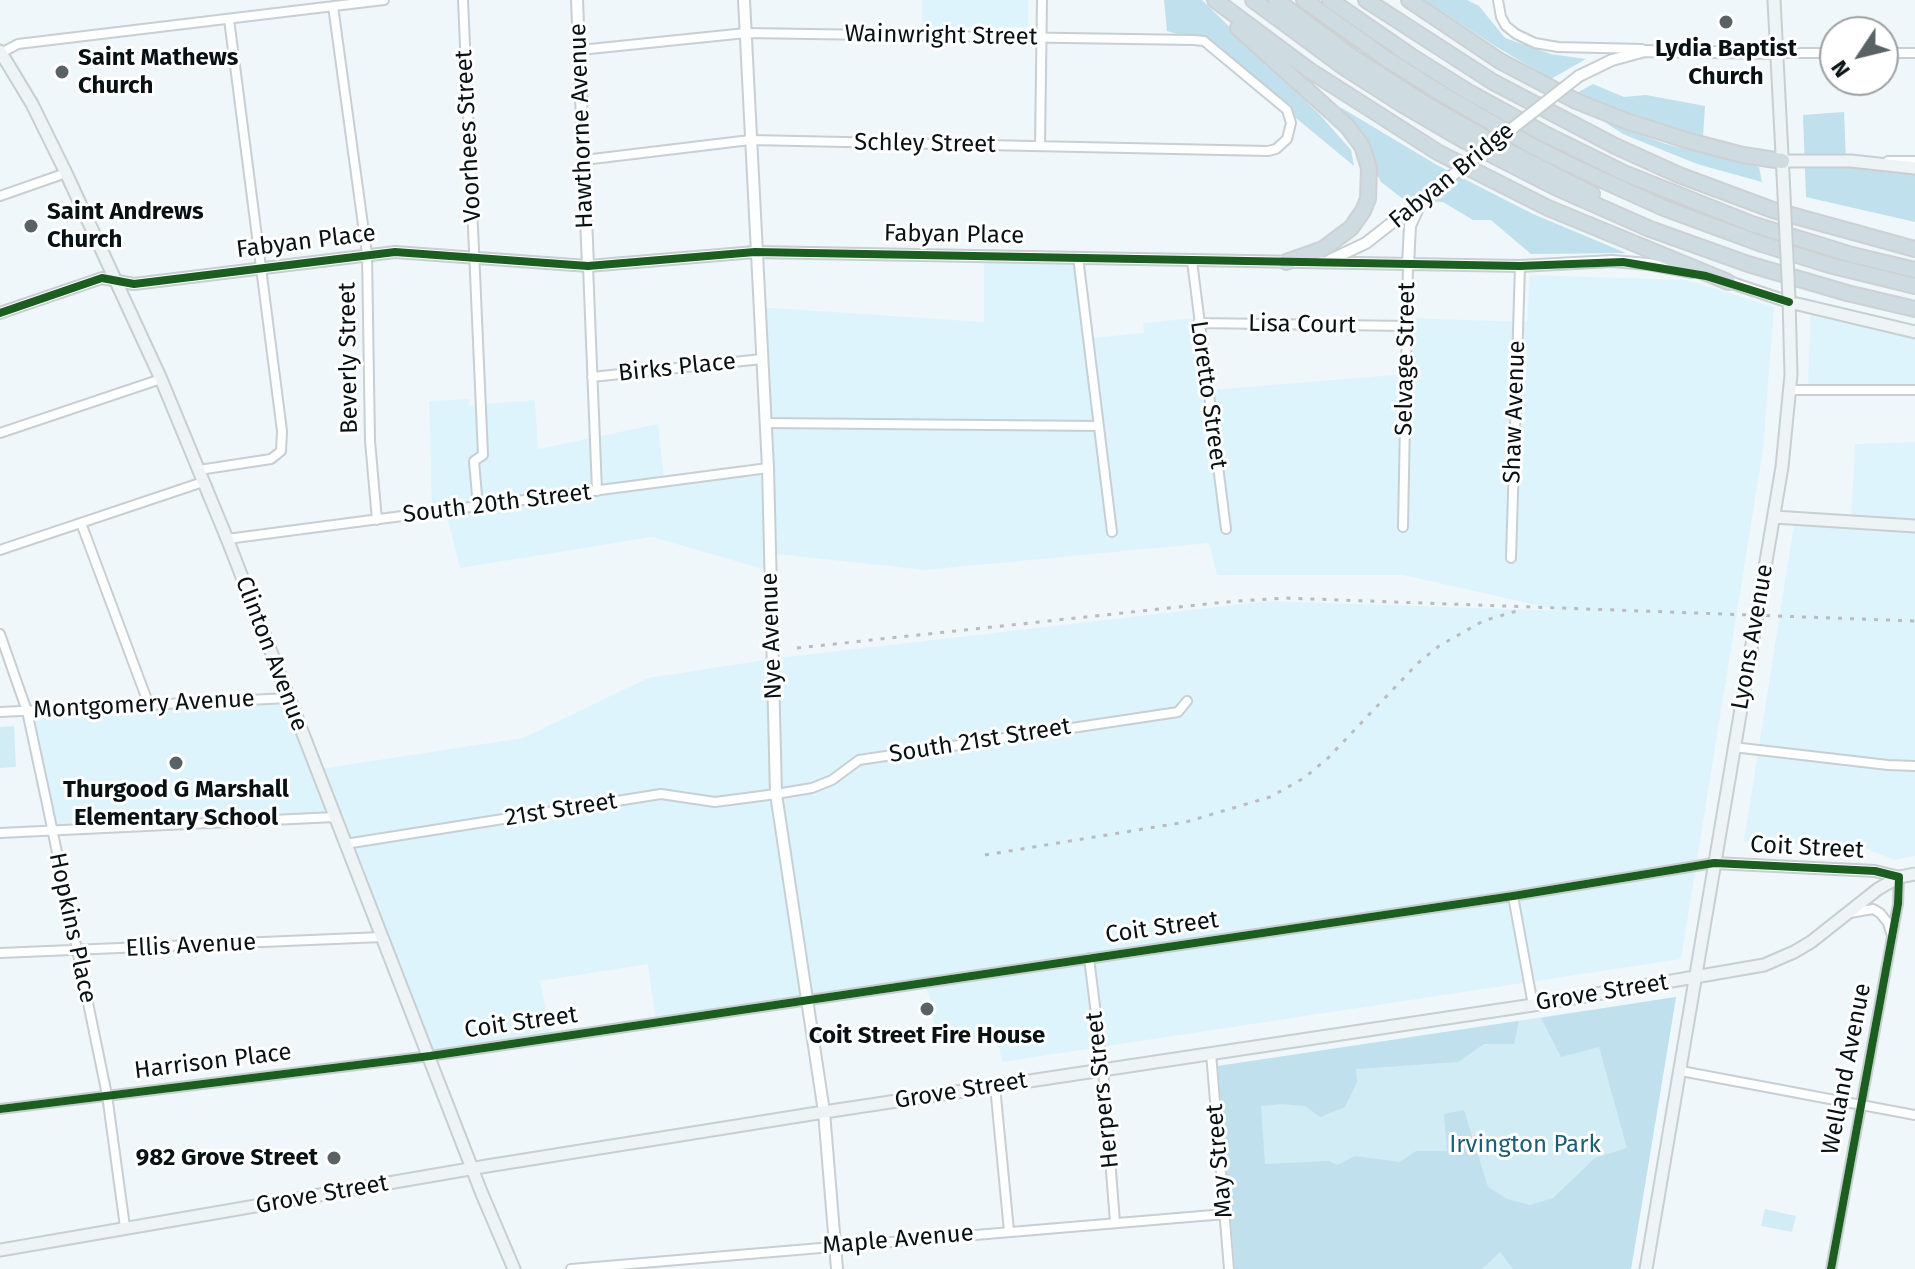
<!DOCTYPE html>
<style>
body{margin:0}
#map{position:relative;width:1915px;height:1269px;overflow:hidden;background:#eff7fa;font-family:"Fira Sans",sans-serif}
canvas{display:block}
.north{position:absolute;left:1819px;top:16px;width:80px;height:80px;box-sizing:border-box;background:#fff;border:2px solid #9ca0a1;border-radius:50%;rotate:235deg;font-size:22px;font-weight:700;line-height:32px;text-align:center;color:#081114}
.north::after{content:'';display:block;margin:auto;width:28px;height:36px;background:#596264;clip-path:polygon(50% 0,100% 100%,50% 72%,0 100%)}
</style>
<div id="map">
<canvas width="1915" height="1269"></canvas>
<div class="north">N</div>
</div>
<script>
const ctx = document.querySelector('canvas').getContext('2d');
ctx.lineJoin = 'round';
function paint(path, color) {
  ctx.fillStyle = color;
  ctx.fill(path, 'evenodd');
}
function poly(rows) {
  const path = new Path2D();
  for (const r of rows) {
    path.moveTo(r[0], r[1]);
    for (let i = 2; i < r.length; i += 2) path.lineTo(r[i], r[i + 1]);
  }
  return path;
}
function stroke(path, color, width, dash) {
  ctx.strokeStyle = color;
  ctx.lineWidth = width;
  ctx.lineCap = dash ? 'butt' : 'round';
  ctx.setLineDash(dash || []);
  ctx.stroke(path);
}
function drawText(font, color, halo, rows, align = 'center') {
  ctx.font = font + ' "Fira Sans",sans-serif';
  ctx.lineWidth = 6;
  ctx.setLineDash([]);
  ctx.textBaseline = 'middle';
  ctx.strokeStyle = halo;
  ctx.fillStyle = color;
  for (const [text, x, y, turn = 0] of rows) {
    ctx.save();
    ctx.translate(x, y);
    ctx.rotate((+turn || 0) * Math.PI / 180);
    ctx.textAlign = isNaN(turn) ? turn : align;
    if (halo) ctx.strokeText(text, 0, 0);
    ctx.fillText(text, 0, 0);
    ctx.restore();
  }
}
paint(poly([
 [922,0,1028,0,1028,27,922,27],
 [984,254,1081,260,1091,338,1144,333,1143,323,1196,318,1208,390,1407,374,1407,318,1527,322,1530,275,1687,280,1774,307,1763,450,1681,959,1002,1062,997,1036,938,1045,926,982,656,1023,648,964,540,981,553,1040,426,1055,313,770,523,738,648,678,778,658,1268,601,1563,611,1403,575,1217,575,1209,543,925,570,777,554,777,573,652,537,460,568,445,509,432,509,429,401,469,399,469,405,535,400,538,449,658,424,664,480,768,467,758,307,984,322],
 [1811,304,1915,335,1915,389,1808,387],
 [1915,442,1915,856,1894,860,1863,847,1744,841,1795,518,1851,522,1855,444],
 [285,704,326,812,58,827,33,713]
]), '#def4fd');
paint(poly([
 [14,726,16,767,0,768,0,727],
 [1676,997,1631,1269,1235,1269,1218,1066],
 [1765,1209,1796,1216,1792,1232,1761,1226]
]), '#d2ecf6');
paint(poly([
 [1164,0,1202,0,1320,115,1351,150,1354,166,1204,42,1167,31],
 [1424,0,1467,0,1479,6,1505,38,1551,54,1586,59,1551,79,1495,46],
 [1593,84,1624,97,1646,95,1705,106,1703,136,1636,117,1575,94],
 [1340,107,1437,165,1533,214,1626,253,1531,254,1491,220,1473,220,1443,202,1403,199,1381,182],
 [1844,112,1846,162,1915,160,1915,222,1806,197,1803,115],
 [1603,121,1666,144,1759,167,1762,182,1697,164,1623,134],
 [1676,997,1631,1269,1513,1269,1500,1252,1482,1269,1235,1269,1218,1066,1519,1021,1514,1044,1484,1044,1458,1062,1356,1069,1357,1082,1345,1107,1320,1117,1305,1106,1282,1104,1261,1106,1265,1164,1329,1161,1337,1165,1355,1156,1400,1162,1416,1151,1447,1151,1444,1114,1464,1110,1488,1187,1507,1199,1530,1205,1553,1198,1595,1158,1627,1148,1599,1047,1561,1057,1541,1018]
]), '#bfe0ec');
const minor = poly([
 [463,0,483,455,474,461,478,507],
 [1498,0,1501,17,1506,26,1516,34,1535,43,1558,47,1642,49],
 [333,6,367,254,370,441,377,520],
 [580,50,746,33,1194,40,1204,41,1281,105,1287,110,1291,123,1287,139,1276,149,1268,151,750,140,584,160],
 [1,53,18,44,384,0],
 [1777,53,1835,53],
 [1883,53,1915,53],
 [1040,146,1042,0],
 [1888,161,1915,161],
 [0,196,66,173],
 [1078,257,1112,532],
 [1192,261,1226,529],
 [588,266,597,491],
 [1198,323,1407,326],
 [592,377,762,359],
 [1790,390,1915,390],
 [765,423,1099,426],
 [0,433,161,379],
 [199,470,271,459,281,451,282,431,229,19],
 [81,523,149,705],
 [1403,527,1408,265],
 [227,539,768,468],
 [0,550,203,482],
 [1511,558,1520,266],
 [0,634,27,711,47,804,107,1095,125,1227],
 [0,712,289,698],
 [1733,747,1888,765,1915,766],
 [0,833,335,817],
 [345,844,661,794,715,802,776,794,812,788,832,780,859,760,1178,712,1187,701],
 [1513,896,1533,1005],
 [1850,913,1873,909,1880,913,1888,923,1891,933],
 [0,953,382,937],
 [1089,958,1103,1070,1115,1222],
 [1211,1053,1229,1269],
 [1681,1071,1915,1115],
 [995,1086,1009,1231],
 [0,1109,430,1056,1513,896,1714,863],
 [571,1269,1225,1214],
 [1831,1269,1898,904,1899,877]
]);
const tertiary = poly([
 [577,0,588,266],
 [744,0,768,468,776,794,824,1112,837,1269],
 [1579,76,1612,60,1645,51,1777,53],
 [1330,260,1366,243,1440,185],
 [1408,265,1410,226,1419,206],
 [1723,280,1789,302],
 [0,313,102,278,134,284,395,252,588,266,755,252,1520,266,1612,261,1648,264,1692,272],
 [1714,863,1875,871,1899,877]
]);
const secondary = poly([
 [1774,0,1783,174],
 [0,51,32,104,66,173,161,379,228,541,482,1194,514,1269],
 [1782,161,1851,161,1915,168],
 [1789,302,1915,332],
 [1774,517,1915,526],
 [0,1250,487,1166,824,1112,1533,1005,1764,965,1794,952,1811,942,1878,889,1899,877,1915,874],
 [1646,1269,1782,467,1791,375,1789,299]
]);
const motorway = poly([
 [1215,0,1309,70,1439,153,1548,208,1728,282],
 [1253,0,1345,68,1403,105,1463,140,1555,187,1650,229,1748,264,1847,293,1915,309],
 [1276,0,1354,58,1424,103,1512,153,1592,194],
 [1304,0,1388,60,1447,97,1534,147,1600,179,1664,208,1762,244,1829,265,1915,286],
 [1330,0,1411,56,1470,93,1543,133,1624,173,1752,224,1852,255,1915,270],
 [1366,0,1493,82,1615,146,1679,175,1773,210,1915,249],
 [1409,0,1500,61,1576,101,1626,121,1689,141,1743,155,1782,161],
 [1238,28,1347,126,1362,146,1369,168,1368,199,1363,211,1351,228,1323,249,1286,262]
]);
stroke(minor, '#c7cfd2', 12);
stroke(tertiary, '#c7cfd2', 14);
stroke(secondary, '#c7cfd2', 15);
stroke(motorway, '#cdd1d3', 18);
stroke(minor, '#fdfefe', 8);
stroke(tertiary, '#fdfefe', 10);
stroke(secondary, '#eef3f5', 11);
stroke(motorway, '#cedbe0', 14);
stroke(poly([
 [797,648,1225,602,1285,598,1915,621],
 [985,855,1186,822,1270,797,1304,778,1328,758,1418,663,1439,646,1483,621,1517,611]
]), '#b9bcbd', 3, [4, 8]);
const tertiaryBridge = poly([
 [1440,185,1579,76]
]);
const secondaryBridge = poly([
 [1783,174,1789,299]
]);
stroke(tertiaryBridge, '#c7cfd2', 14, []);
stroke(secondaryBridge, '#c7cfd2', 15, []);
stroke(tertiaryBridge, '#fdfefe', 10);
stroke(secondaryBridge, '#eef3f5', 11);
stroke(poly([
 [0,313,102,278,134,284,395,252,588,266,755,252,1520,266,1623,262,1706,276,1789,302],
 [0,1109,430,1056,1513,896,1714,863,1875,871,1899,877,1898,904,1831,1269]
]), '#1b5e20', 8);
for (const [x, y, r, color] of [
 [1726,22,8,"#596264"],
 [62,72,8,"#596264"],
 [31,226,8,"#596264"],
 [176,763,8,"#596264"],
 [927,1009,8,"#596264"],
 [334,1158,8,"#596264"]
]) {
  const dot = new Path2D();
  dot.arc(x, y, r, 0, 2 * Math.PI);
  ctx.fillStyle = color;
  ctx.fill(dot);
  stroke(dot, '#fff', 3);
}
drawText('24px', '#081114', '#fff', [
 ["Wainwright Street",941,36,1],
 ["Hawthorne Avenue",582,126,-92],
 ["Voorhees Street",469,136,-93],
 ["Schley Street",925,144,1],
 ["Fabyan Bridge",1452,176,-39],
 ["Fabyan Place",954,235,1],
 ["Fabyan Place",306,242,-7],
 ["Lisa Court",1302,325,1],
 ["Beverly Street",349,358,-91],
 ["Selvage Street",1406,359,-89],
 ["Birks Place",677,368,-6],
 ["Loretto Street",1208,395,82],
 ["Shaw Avenue",1515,412,-88],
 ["South 20th Street",497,504,-7],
 ["Nye Avenue",772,636,-92],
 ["Lyons Avenue",1753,637,-80],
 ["Clinton Avenue",271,654,69],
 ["Montgomery Avenue",144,705,-3],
 ["South 21st Street",980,741,-9],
 ["21st Street",561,810,-9],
 ["Coit Street",1807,848,3],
 ["Hopkins Place",72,928,78],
 ["Coit Street",1162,928,-8],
 ["Ellis Avenue",191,946,-3],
 ["Grove Street",1602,993,-9],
 ["Coit Street",521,1023,-8],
 ["Harrison Place",213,1062,-7],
 ["Welland Avenue",1847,1069,-79],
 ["Herpers Street",1103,1090,-96],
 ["Grove Street",961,1091,-9],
 ["May Street",1220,1161,-95],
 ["Grove Street",322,1195,-10],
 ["Maple Avenue",898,1240,-5]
]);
drawText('bold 24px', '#081114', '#fff', [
 ["Lydia Baptist",1726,49],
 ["Church",1726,77],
 ["Saint Mathews",78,58,"left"],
 ["Church",78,86,"left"],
 ["Saint Andrews",47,212,"left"],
 ["Church",47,240,"left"],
 ["Thurgood G Marshall",176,790],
 ["Elementary School",176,818],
 ["Coit Street Fire House",927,1036],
 ["982 Grove Street",318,1158,"right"]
]);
drawText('24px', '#1c5f73', '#fff', [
 ["Irvington Park",1525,1145]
]);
</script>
